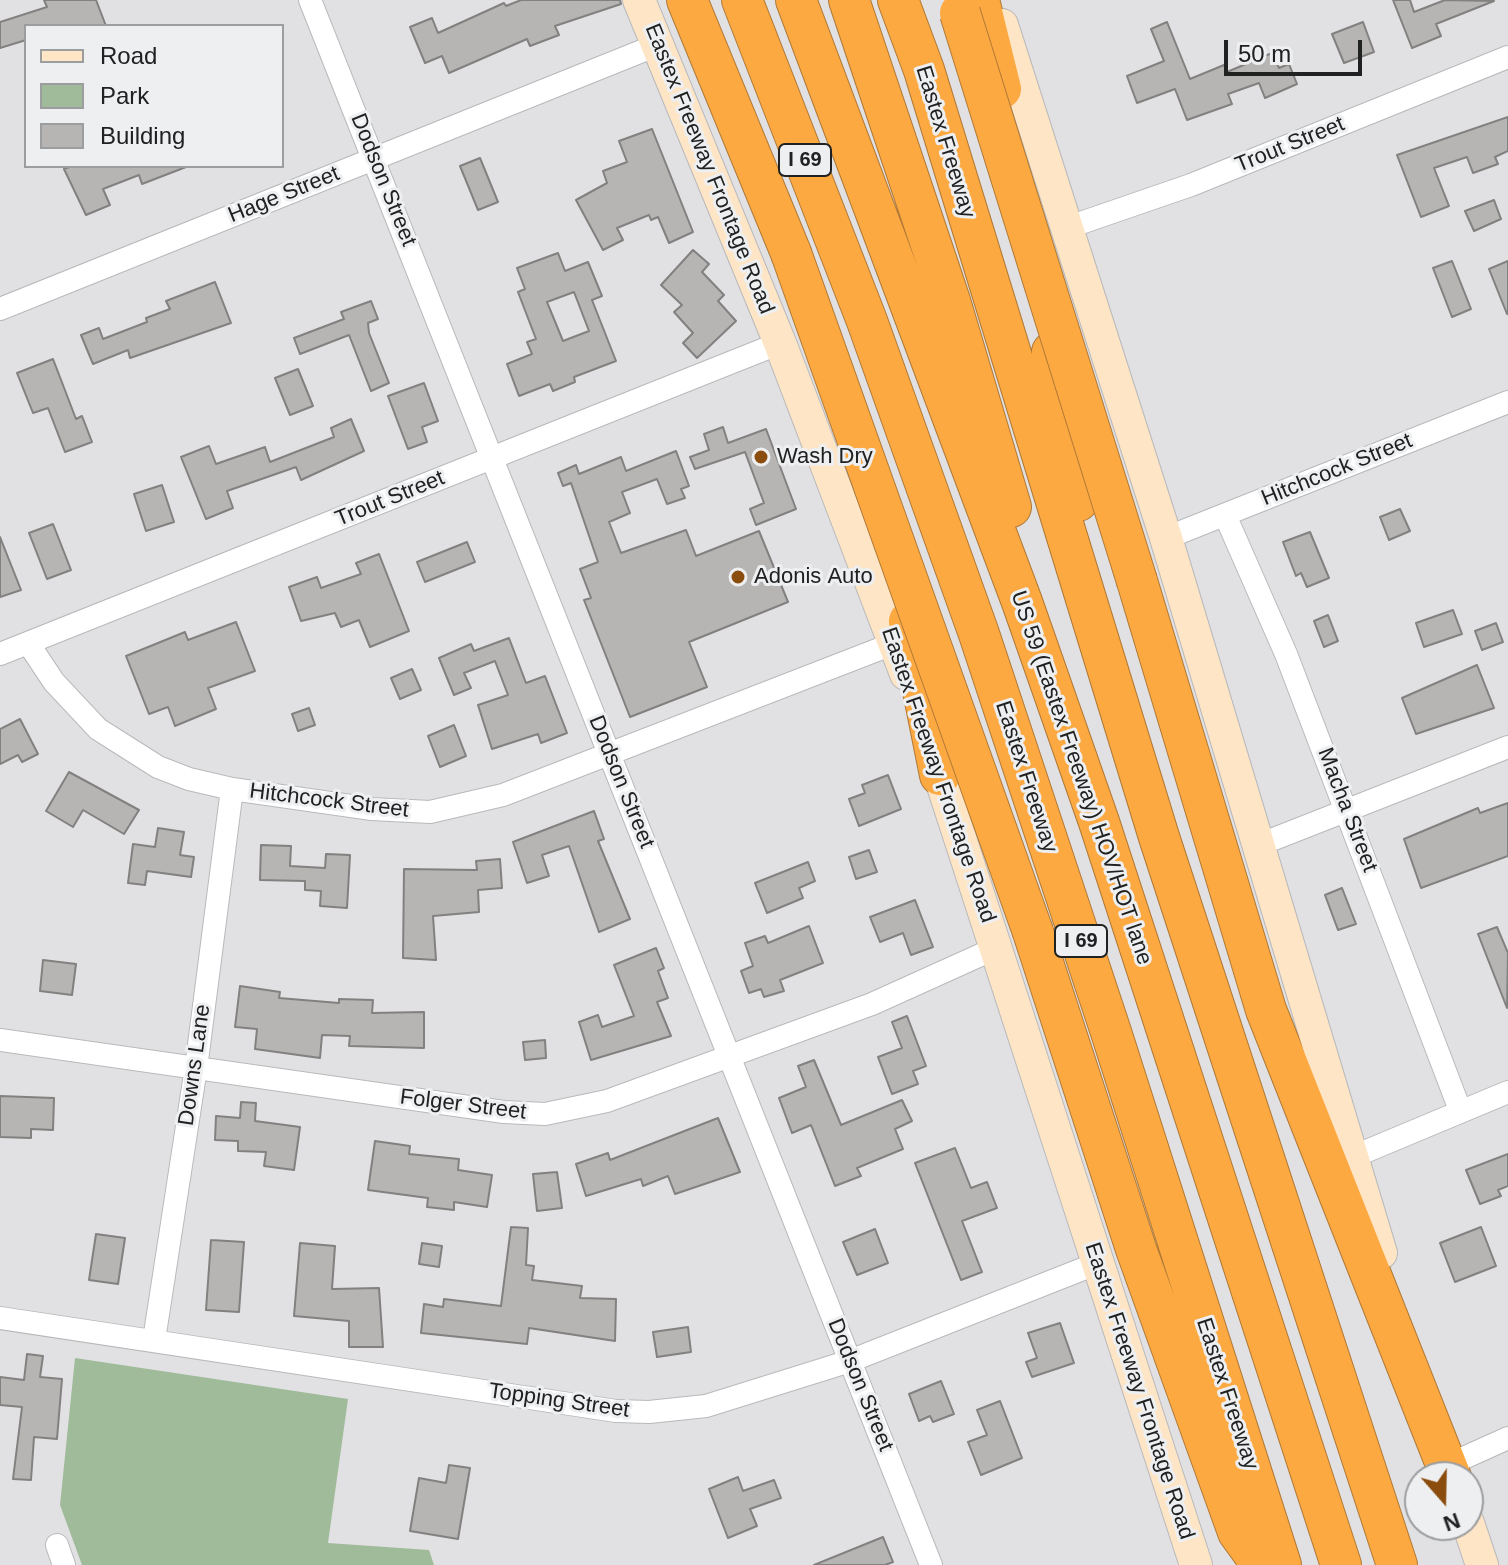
<!DOCTYPE html>
<style>
body{margin:0}
#map{position:relative;width:1508px;height:1565px;overflow:hidden;background:#e1e1e3;font-family:Arial,sans-serif}
canvas{display:block}
.legend{position:absolute;left:24px;top:24px;width:260px;height:144px;box-sizing:border-box;background:#eeeff1;border:2px solid #9c9d9e;margin:0;padding:10px 14px;list-style:none;font-size:24px;color:#202121}
.legend li{display:flex;align-items:center;gap:16px;height:40px}
.legend b{width:40px;border:2px solid #9c9d9e}
.north{position:absolute;left:1404px;top:1461px;width:80px;height:80px;box-sizing:border-box;background:#eeeff1;border:2px solid #9c9d9e;border-radius:50%;rotate:160deg;font-size:22px;font-weight:700;line-height:32px;text-align:center;color:#202121}
.north::after{content:'';display:block;margin:auto;width:28px;height:36px;background:#8a4d0e;clip-path:polygon(50% 0,100% 100%,50% 72%,0 100%)}
.scale{position:absolute;left:1224px;top:40px;width:138px;height:36px;box-sizing:border-box;border:4px solid #202121;border-top:0;padding-left:10px;font-size:24px;line-height:28px;white-space:nowrap;color:#202121;-webkit-text-stroke:6px #eeeff1;paint-order:stroke}
</style>
<div id="map">
<canvas width="1508" height="1565"></canvas>
<ul class="legend">
<li><b style="height:10px;background:#fee5c6"></b>Road</li>
<li><b style="height:22px;background:#a0bb9a"></b>Park</li>
<li><b style="height:22px;background:#b6b5b4"></b>Building</li>
</ul>
<div class="north">N</div>
<div class="scale">50 m</div>
</div>
<script>
const ctx = document.querySelector('canvas').getContext('2d');
ctx.lineJoin = 'round';
function paint(path, color) {
  ctx.fillStyle = color;
  ctx.fill(path, 'evenodd');
}
function poly(rows) {
  const path = new Path2D();
  for (const r of rows) {
    path.moveTo(r[0], r[1]);
    for (let i = 2; i < r.length; i += 2) path.lineTo(r[i], r[i + 1]);
  }
  return path;
}
function stroke(path, color, width, dash) {
  ctx.strokeStyle = color;
  ctx.lineWidth = width;
  ctx.lineCap = dash ? 'butt' : 'round';
  ctx.setLineDash(dash || []);
  ctx.stroke(path);
}
function drawText(font, color, halo, rows, align = 'center') {
  ctx.font = font + ' Arial,sans-serif';
  ctx.lineWidth = 6;
  ctx.setLineDash([]);
  ctx.textBaseline = 'middle';
  ctx.strokeStyle = halo;
  ctx.fillStyle = color;
  for (const [text, x, y, turn = 0] of rows) {
    ctx.save();
    ctx.translate(x, y);
    ctx.rotate((+turn || 0) * Math.PI / 180);
    ctx.textAlign = isNaN(turn) ? turn : align;
    if (halo) ctx.strokeText(text, 0, 0);
    ctx.fillText(text, 0, 0);
    ctx.restore();
  }
}
paint(poly([
 [75,1358,348,1399,328,1543,429,1550,434,1565,82,1565,60,1505]
]), '#a0bb9a');
const building = poly([
 [44,0,96,0,106,26,26,26,26,40,0,48,0,22,47,7,44,0],
 [521,0,620,0,621,4,555,26,559,35,530,46,527,39,449,73,442,56,425,63,410,27,432,18,438,33,504,3,506,6,521,0],
 [1393,0,1410,0,1414,12,1445,0,1494,1,1436,24,1441,36,1412,48,1393,0],
 [1167,22,1190,79,1224,65,1227,72,1272,53,1279,68,1289,64,1297,84,1265,98,1259,83,1228,94,1232,104,1187,120,1175,89,1137,103,1127,76,1164,61,1151,29,1167,22],
 [1363,22,1374,52,1344,63,1332,34,1363,22],
 [1508,117,1508,151,1495,157,1498,164,1473,173,1467,157,1434,168,1449,206,1421,217,1397,155,1508,117],
 [652,129,693,232,669,243,658,217,651,220,649,215,617,228,623,240,603,250,576,200,607,183,603,171,627,162,619,141,652,129],
 [480,158,498,202,478,210,460,166,480,158],
 [72,166,186,166,186,167,142,184,139,175,103,189,110,205,86,215,64,169,72,166],
 [1494,200,1501,219,1474,231,1465,211,1494,200],
 [693,250,709,264,702,272,724,295,718,301,736,321,697,358,683,343,693,333,674,312,682,305,661,285,693,250],
 [558,253,565,271,588,262,602,296,592,300,616,361,574,377,575,382,553,391,550,384,519,396,507,364,532,354,527,342,536,339,518,292,525,289,517,268,558,253],
 [574,292,589,331,563,341,547,302,574,292],
 [1452,261,1471,309,1452,317,1433,268,1452,261],
 [1508,261,1508,314,1507,314,1489,269,1508,261],
 [215,282,231,323,130,358,128,350,93,364,81,335,99,328,103,339,147,322,146,318,170,309,166,301,215,282],
 [371,301,378,319,368,323,369,333,389,383,371,391,349,335,300,354,294,338,344,319,341,312,371,301],
 [53,359,76,419,82,416,92,442,65,452,48,408,33,413,17,373,53,359],
 [298,369,313,406,290,415,275,378,298,369],
 [424,383,438,421,422,427,427,442,408,449,388,396,424,383],
 [351,419,364,451,301,480,296,467,227,491,233,508,206,519,181,457,209,446,216,464,265,447,270,462,334,437,331,428,351,419],
 [723,427,728,443,766,429,796,509,756,525,750,509,764,503,745,452,695,469,690,457,709,450,704,434,723,427],
 [676,451,689,486,681,489,685,498,667,504,657,479,622,492,630,513,609,522,621,553,686,530,696,556,759,531,788,602,689,642,707,687,630,717,584,600,591,598,580,569,598,562,571,483,563,486,558,473,576,465,579,474,621,457,626,471,676,451],
 [162,485,174,522,146,531,134,494,162,485],
 [1400,509,1410,531,1389,540,1380,517,1400,509],
 [53,524,71,570,47,579,29,533,53,524],
 [1310,532,1329,578,1307,587,1301,573,1296,576,1283,542,1310,532],
 [0,537,21,590,0,597,0,537],
 [467,542,475,562,425,582,417,562,467,542],
 [379,554,409,631,370,647,359,620,341,627,335,613,301,621,289,587,317,577,321,588,361,574,356,563,379,554],
 [1453,610,1462,634,1424,647,1416,623,1453,610],
 [1328,615,1338,641,1324,647,1314,621,1328,615],
 [236,622,255,671,208,688,216,709,175,726,168,707,149,714,126,656,185,632,188,640,236,622],
 [1496,623,1503,642,1482,650,1475,631,1496,623],
 [509,638,526,683,545,676,567,733,541,743,538,734,492,749,478,705,508,695,495,661,464,673,471,688,454,695,439,658,471,644,474,651,509,638],
 [1477,665,1494,708,1416,734,1402,698,1477,665],
 [412,669,421,690,400,699,391,678,412,669],
 [309,708,315,725,298,731,292,714,309,708],
 [20,719,38,754,22,762,18,755,0,764,0,729,20,719],
 [454,725,466,756,440,767,428,736,454,725],
 [69,772,139,810,124,834,83,810,73,827,46,811,69,772],
 [888,775,901,809,859,826,849,799,865,793,862,785,888,775],
 [1508,803,1508,856,1421,888,1404,839,1478,808,1480,813,1508,803],
 [594,811,604,839,598,841,630,919,599,932,569,846,542,855,549,876,527,883,513,842,594,811],
 [158,828,184,832,180,855,194,857,191,877,147,871,145,885,128,883,133,844,155,847,158,828],
 [261,845,291,846,290,866,325,868,326,854,350,855,347,908,320,906,321,891,305,890,305,881,260,880,261,845],
 [869,850,877,872,856,879,849,857,869,850],
 [500,859,502,888,478,890,479,912,433,916,436,960,403,958,404,869,477,870,476,861,500,859],
 [808,862,815,881,799,888,803,898,767,913,755,883,808,862],
 [1342,888,1356,924,1338,930,1325,895,1342,888],
 [915,900,933,947,911,955,903,933,880,942,870,917,915,900],
 [809,926,823,963,780,980,784,991,764,997,761,989,749,993,741,971,753,966,745,943,765,936,768,943,809,926],
 [1497,927,1508,953,1507,1008,1478,934,1497,927],
 [656,948,664,968,658,971,668,998,657,1002,671,1036,591,1060,579,1022,598,1015,602,1027,634,1016,614,965,656,948],
 [43,960,76,964,72,995,40,991,43,960],
 [240,986,280,992,279,998,339,1003,339,999,373,1000,372,1013,424,1012,424,1048,349,1046,350,1036,322,1035,320,1058,255,1049,257,1029,235,1027,240,986],
 [907,1016,926,1066,913,1071,918,1084,892,1094,878,1057,902,1048,892,1022,907,1016],
 [545,1040,546,1058,525,1060,523,1042,545,1040],
 [814,1060,841,1125,902,1100,912,1121,895,1129,903,1149,857,1168,861,1176,835,1186,811,1125,792,1133,779,1098,806,1087,798,1066,814,1060],
 [0,1096,54,1098,53,1130,31,1129,31,1138,0,1137,0,1096],
 [241,1102,256,1103,255,1121,300,1127,294,1170,264,1166,266,1152,238,1151,238,1141,215,1140,216,1116,240,1118,241,1102],
 [718,1118,740,1172,675,1194,668,1176,643,1186,641,1179,586,1196,576,1164,608,1153,610,1160,718,1118],
 [375,1141,410,1146,409,1154,459,1159,458,1170,492,1175,487,1207,454,1202,454,1210,427,1207,428,1198,368,1190,375,1141],
 [955,1148,971,1188,987,1182,997,1208,962,1221,982,1272,961,1280,915,1163,955,1148],
 [1508,1154,1508,1186,1498,1190,1501,1196,1480,1204,1466,1170,1508,1154],
 [557,1172,562,1208,537,1211,533,1174,557,1172],
 [511,1227,528,1228,526,1265,534,1266,532,1280,582,1286,580,1298,616,1299,615,1341,529,1328,527,1344,421,1333,424,1304,443,1307,444,1299,501,1306,511,1227],
 [1481,1227,1496,1266,1455,1282,1440,1243,1481,1227],
 [875,1229,888,1263,857,1275,843,1242,875,1229],
 [96,1234,125,1238,118,1284,89,1280,96,1234],
 [211,1240,244,1242,239,1312,206,1310,211,1240],
 [300,1243,335,1246,332,1289,379,1288,383,1347,349,1347,349,1321,294,1316,300,1243],
 [422,1243,442,1246,439,1267,419,1264,422,1243],
 [1060,1323,1074,1363,1032,1377,1026,1362,1037,1358,1028,1333,1060,1323],
 [688,1327,691,1352,657,1357,653,1332,688,1327],
 [27,1354,43,1356,40,1377,62,1379,57,1439,34,1437,31,1480,13,1479,22,1407,0,1405,0,1377,24,1380,27,1354],
 [941,1381,954,1414,933,1422,930,1416,919,1421,909,1394,941,1381],
 [1000,1401,1022,1458,981,1475,968,1442,987,1435,977,1410,1000,1401],
 [449,1465,470,1468,458,1539,410,1531,419,1478,446,1483,449,1465],
 [738,1477,743,1491,774,1480,781,1498,750,1509,757,1526,728,1538,709,1489,738,1477],
 [883,1537,893,1562,885,1565,814,1565,883,1537]
]);
paint(building, '#b6b5b4');
stroke(building, '#828180', 2);
const street = poly([
 [310,0,931,1565],
 [1069,227,1191,185,1508,57],
 [0,309,657,45],
 [1225,515,1286,654,1460,1110],
 [1166,538,1508,402],
 [28,643,54,682,98,729,158,767,189,779,232,789,372,809,430,812,503,795,895,643],
 [0,654,780,343],
 [1256,846,1508,747],
 [0,1040,504,1112,545,1114,607,1101,872,1004,996,948],
 [1350,1158,1508,1092],
 [0,1318,616,1411,649,1412,706,1406,850,1361,1098,1263],
 [154,1340,196,1068,232,789],
 [1448,1465,1508,1438],
 [57,1545,64,1565]
]);
const secondary = poly([
 [639,0,780,343,906,674],
 [1002,25,1166,538,1381,1253],
 [932,752,1196,1565],
 [1468,1523,1482,1565]
]);
const highway = poly([
 [687,0,791,253],
 [742,0,867,321,979,634,1111,1032,1281,1565],
 [796,0,1022,602,1099,822,1341,1565],
 [849,0,950,301,1011,507],
 [898,0,924,70,1159,837,1397,1565],
 [979,0,1001,89],
 [1052,352,1078,501],
 [1137,581,1266,1010,1451,1477],
 [909,621,940,775],
 [1033,932,1136,1249,1238,1532,1262,1565]
]);
stroke(street, '#b8b9bb', 24);
stroke(secondary, '#b8b9bb', 34);
stroke(highway, '#b07936', 42);
stroke(street, '#fff', 22);
stroke(secondary, '#fee5c6', 32);
stroke(highway, '#fda942', 40);
const highwayBridge = poly([
 [960,13,1137,581],
 [791,253,1033,932]
]);
stroke(highwayBridge, '#b07936', 42, []);
stroke(highwayBridge, '#fda942', 40);
for (const [x, y, r, color] of [
 [761,457,8,"#8a4d0e"],
 [738,577,8,"#8a4d0e"]
]) {
  const dot = new Path2D();
  dot.arc(x, y, r, 0, 2 * Math.PI);
  ctx.fillStyle = color;
  ctx.fill(dot);
  stroke(dot, '#eeeff1', 3);
}
for (const [x, y, w] of [
 [805,160,52],
 [1081,941,52]
]) {
  const box = new Path2D();
  box.roundRect(x - w / 2, y - 16, w, 32, 6);
  ctx.fillStyle = '#eeeff1';
  ctx.fill(box);
  stroke(box, '#202121', 2);
}
drawText('bold 20px', '#202121', null, [
 ["I 69",805,160],
 ["I 69",1081,941]
]);
drawText('22px', '#202121', '#eeeff1', [
 ["Eastex Freeway",945,142,73],
 ["Trout Street",1290,145,-22],
 ["Eastex Freeway Frontage Road",709,169,68],
 ["Dodson Street",383,180,68],
 ["Hage Street",284,195,-22],
 ["Hitchcock Street",1337,470,-22],
 ["Trout Street",390,499,-22],
 ["Eastex Freeway Frontage Road",938,775,71],
 ["Eastex Freeway",1026,777,72],
 ["US 59 (Eastex Freeway) HOV/HOT lane",1081,778,71],
 ["Dodson Street",621,782,68],
 ["Hitchcock Street",329,801,7],
 ["Macha Street",1347,810,69],
 ["Downs Lane",195,1065,-82],
 ["Folger Street",463,1105,7],
 ["Dodson Street",860,1385,68],
 ["Eastex Freeway Frontage Road",1139,1391,72],
 ["Eastex Freeway",1227,1394,72],
 ["Topping Street",559,1401,8]
]);
drawText('22px', '#202121', '#eeeff1', [
 ["Wash Dry",777,457],
 ["Adonis Auto",754,577]
], 'left');
</script>
